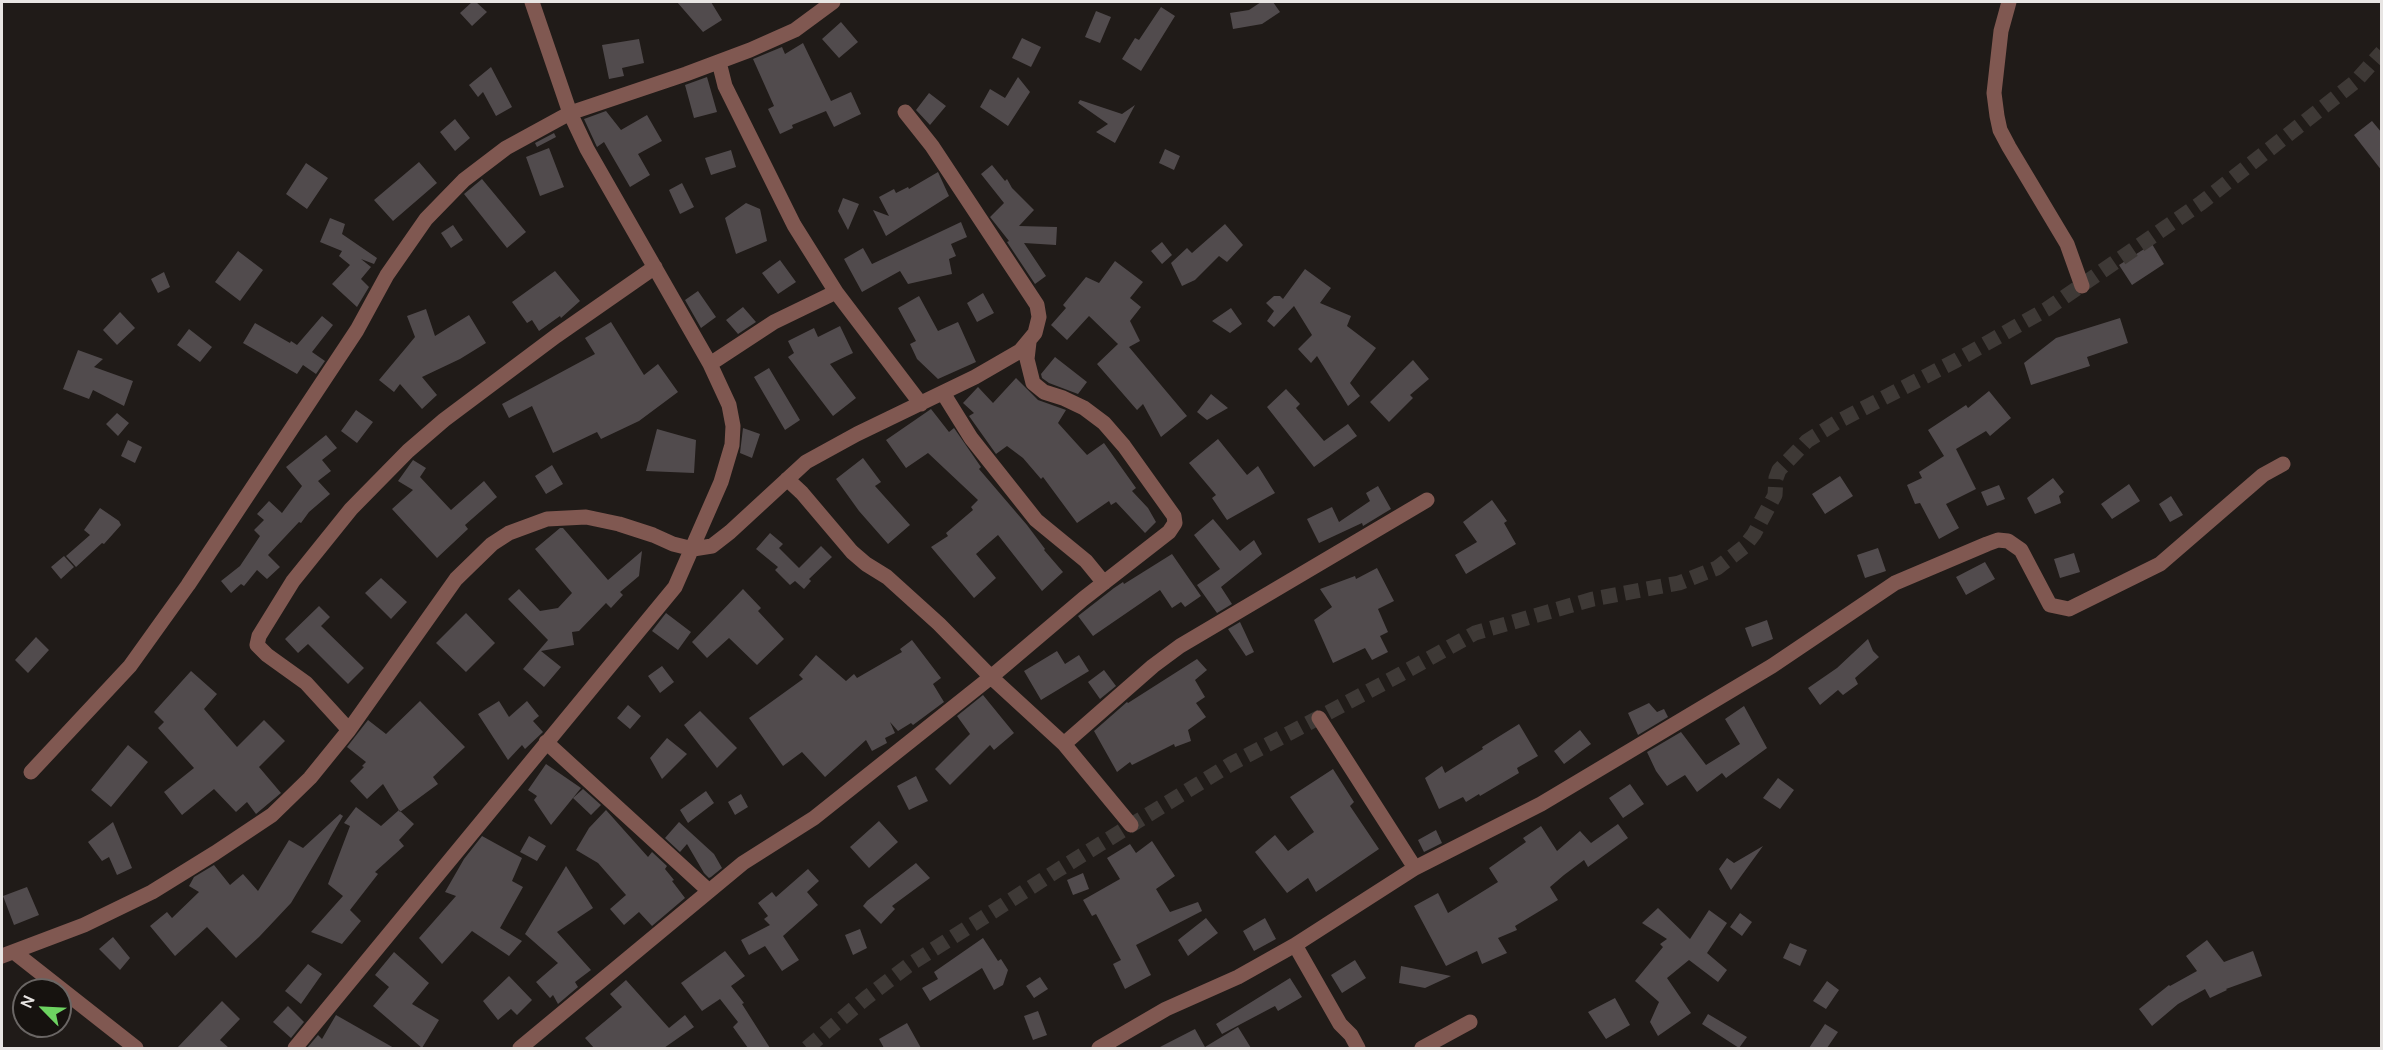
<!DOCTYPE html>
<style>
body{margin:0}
#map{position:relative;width:2383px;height:1050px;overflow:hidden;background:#201b18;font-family:Manrope,sans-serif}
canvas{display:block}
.frame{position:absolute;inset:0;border:3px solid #e8e5e3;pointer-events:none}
.north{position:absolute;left:12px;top:978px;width:60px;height:60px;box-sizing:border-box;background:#16120f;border:2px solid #6a6664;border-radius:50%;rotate:294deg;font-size:16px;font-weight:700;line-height:24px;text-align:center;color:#e8e5e3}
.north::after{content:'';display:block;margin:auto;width:21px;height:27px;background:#6dd361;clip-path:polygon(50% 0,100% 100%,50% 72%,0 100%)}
</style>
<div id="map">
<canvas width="2383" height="1050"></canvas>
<div class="frame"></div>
<div class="north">N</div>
</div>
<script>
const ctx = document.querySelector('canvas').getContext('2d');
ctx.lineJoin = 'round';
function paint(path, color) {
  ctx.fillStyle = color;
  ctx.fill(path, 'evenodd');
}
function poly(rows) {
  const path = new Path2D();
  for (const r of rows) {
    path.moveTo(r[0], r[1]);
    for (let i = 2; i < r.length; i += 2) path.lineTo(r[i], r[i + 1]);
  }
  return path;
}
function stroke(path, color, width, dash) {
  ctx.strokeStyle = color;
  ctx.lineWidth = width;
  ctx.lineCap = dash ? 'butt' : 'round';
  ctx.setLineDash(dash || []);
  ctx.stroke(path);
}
paint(poly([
 [472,2,476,2,487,12,472,26,460,13],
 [677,2,711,2,722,20,703,32],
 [1261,2,1273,2,1280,12,1262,24,1233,29,1230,13,1249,10],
 [1161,7,1175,16,1141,71,1122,59,1135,38,1139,40],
 [1096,11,1111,17,1100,43,1085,37],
 [841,22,858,42,839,58,822,39],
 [1022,38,1041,47,1031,67,1012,58],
 [639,39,644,63,622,68,624,76,609,79,602,45],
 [803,43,831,101,851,92,861,114,834,127,826,111,792,125,793,128,780,134,768,109,774,106,753,59,782,47,785,54],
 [491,67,512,107,496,116,483,92,478,97,469,85],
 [707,77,717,112,694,118,685,85],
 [1018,77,1030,92,1008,126,980,107,990,89,1005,98],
 [929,93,946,106,930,125,916,110],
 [1080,100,1122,114,1135,105,1115,143,1096,132,1108,124,1078,103],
 [606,111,621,130,647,115,662,141,638,154,650,175,630,187,604,142,597,147,584,119],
 [455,119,470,138,455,151,440,132],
 [2372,121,2382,133,2382,171,2354,135],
 [554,133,556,137,537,147,535,143],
 [549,148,564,187,540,196,526,157],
 [1165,149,1180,156,1174,170,1159,163],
 [731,150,736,167,711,175,705,158],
 [419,162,437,183,393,221,374,200],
 [306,163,328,178,307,209,286,194],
 [992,165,1005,181,1007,179,1012,188,1034,210,1019,226,1057,227,1056,245,1024,243,1046,276,1035,284,1007,242,1009,241,990,217,1004,203,981,174],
 [938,172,949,196,886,236,873,210,889,216,879,197,894,189,896,193,908,187,909,189],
 [482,179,526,232,507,248,464,194],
 [682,183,694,207,680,214,669,190],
 [843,198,859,204,848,230,838,211],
 [746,203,760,209,767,241,736,254,725,218],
 [330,218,345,224,342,234,377,258,374,264,361,259,371,267,361,279,369,287,357,307,332,284,350,265,339,256,342,251,320,242],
 [961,222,967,237,951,244,956,256,949,259,952,274,908,284,900,271,862,292,844,259,863,248,872,264],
 [1225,224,1243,245,1227,262,1219,256,1195,280,1182,286,1171,263,1187,248,1192,253],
 [453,225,463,240,451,248,441,233],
 [1162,242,1172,255,1162,264,1151,251],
 [2152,244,2164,264,2132,285,2119,265],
 [238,251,263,270,240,301,215,282],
 [780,260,796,282,778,294,762,273],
 [1115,261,1143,282,1130,298,1141,307,1130,321,1140,341,1129,347,1187,416,1161,437,1143,404,1137,410,1097,364,1118,344,1089,316,1067,340,1051,325,1066,308,1063,305,1086,277,1099,283],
 [1305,269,1331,288,1320,303,1351,316,1347,326,1376,348,1350,383,1360,396,1348,406,1317,356,1311,363,1298,349,1312,335,1294,306,1274,327,1267,321,1274,311,1266,303,1274,296,1280,296,1283,299],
 [555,271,580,301,561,318,560,316,539,331,532,320,527,323,512,302],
 [164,272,170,287,158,293,151,279],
 [698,291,716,317,701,328,685,300],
 [983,293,994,313,977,322,967,303],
 [919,296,938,331,958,322,976,362,938,379,917,359,910,344,916,341,898,308],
 [743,307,756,322,738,334,726,320],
 [1231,308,1242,324,1230,333,1212,321],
 [426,309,435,336,469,315,486,343,460,359,422,377,437,395,422,409,400,384,394,392,379,380,415,337,407,316],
 [120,312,135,328,117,345,103,330],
 [322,316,333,325,312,352,325,361,316,374,303,365,297,374,243,343,255,323,290,343,291,341,297,345],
 [2120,318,2128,343,2087,357,2090,366,2031,385,2024,363,2056,338],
 [611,322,644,375,658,364,678,392,639,421,601,439,597,432,553,453,532,406,509,418,502,404,595,354,585,338],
 [840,326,853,353,830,364,856,398,833,416,788,357,794,353,788,341,814,328,818,337],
 [189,329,212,347,200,362,177,345],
 [78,350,103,359,94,367,133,381,124,406,93,390,89,399,63,389],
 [1055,357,1087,382,1078,394,1049,383,1042,378,1041,374],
 [1413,360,1429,379,1410,395,1413,398,1389,422,1370,402],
 [769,368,800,420,785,430,754,377],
 [1016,378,1038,400,1066,410,1058,423,1087,455,1104,443,1136,488,1132,491,1148,508,1156,522,1145,533,1116,502,1111,505,1109,501,1077,523,1043,477,1041,479,1023,458,1007,446,996,454,969,416,974,413,963,403,978,387,993,403],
 [1286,389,1300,404,1296,408,1324,441,1348,424,1357,436,1314,467,1267,407],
 [1989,391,2011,418,1990,436,1986,431,1956,449,1976,489,1946,504,1959,528,1939,539,1920,503,1915,504,1907,485,1922,478,1919,472,1944,456,1928,430,1966,405,1968,408],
 [1211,394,1228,408,1207,420,1197,412],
 [931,409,949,432,954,428,981,467,979,469,1027,525,1045,549,1044,550,1063,572,1042,591,998,535,976,554,996,578,974,598,931,547,948,536,946,533,973,510,971,507,978,500,928,453,906,468,886,440],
 [356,410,373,422,357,443,341,431],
 [117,413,129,423,118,436,106,424],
 [743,428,760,434,752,458,740,453],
 [657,429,696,440,694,473,646,471],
 [326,435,337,448,322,460,331,471,318,481,330,494,309,512,301,523,299,522,268,555,280,567,267,579,257,570,244,586,241,584,231,593,221,581,240,566,260,536,254,530,264,520,257,514,269,501,282,513,302,486,286,467],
 [1218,439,1247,475,1258,466,1275,493,1227,520,1212,498,1216,495,1189,463],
 [128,440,142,447,135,463,121,456],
 [863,458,881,482,875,486,910,525,888,544,859,511,836,479],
 [413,460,426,468,420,477,451,510,484,481,497,497,465,525,468,529,437,558,392,509,413,490,398,481],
 [552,465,563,484,546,494,535,476],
 [1840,476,1853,496,1825,514,1812,494],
 [2053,478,2064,492,2059,496,2061,503,2035,514,2027,498],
 [2129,484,2140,501,2112,519,2101,504],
 [1999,485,2005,499,1987,506,1981,492],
 [1378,486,1391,509,1363,526,1362,523,1319,543,1307,519,1332,507,1339,522,1370,501,1366,493],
 [2171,496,2183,515,2170,522,2159,504],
 [1492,500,1507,521,1504,523,1516,544,1466,574,1455,555,1477,542,1463,522],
 [100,508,119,521,121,525,104,544,102,543,76,567,66,556,90,535,84,530],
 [1213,519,1240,551,1254,540,1262,554,1221,587,1232,604,1217,613,1197,585,1220,569,1194,535],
 [560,528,563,528,608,580,642,551,639,576,620,592,623,595,611,608,606,603,579,631,572,632,574,645,541,651,561,667,544,687,523,669,548,640,508,599,519,589,540,611,558,608,572,593,535,549],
 [770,533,783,544,779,548,799,568,821,546,832,557,809,579,811,581,804,589,795,581,790,585,775,570,778,567,756,549],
 [1878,548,1886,571,1865,578,1857,555],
 [2074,553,2080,572,2060,578,2054,559],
 [1172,554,1201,596,1185,607,1181,602,1172,608,1160,590,1093,636,1078,616,1114,588,1123,582,1124,584],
 [64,556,74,567,61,579,51,567],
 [1985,562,1995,579,1966,595,1956,577],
 [1377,568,1394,601,1378,609,1388,632,1380,636,1388,652,1372,660,1365,648,1333,663,1314,620,1332,607,1320,589,1355,576,1356,579],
 [381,578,407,602,391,619,365,593],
 [743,589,761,608,758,611,784,639,757,665,729,638,707,658,692,642],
 [319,606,330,617,321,626,364,668,348,684,308,644,298,653,285,639],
 [466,613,495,643,466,672,436,643],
 [666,613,691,632,678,650,652,631],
 [1767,620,1773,639,1752,647,1745,628],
 [1240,622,1254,652,1246,656,1228,629],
 [36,637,49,650,28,673,15,660],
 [1868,639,1873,651,1879,657,1855,678,1858,684,1843,695,1838,690,1820,705,1808,688,1837,668],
 [912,640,941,678,933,684,944,702,913,725,911,723,898,731,890,722,895,733,885,738,887,743,872,751,866,740,825,777,802,752,783,766,749,718,803,679,799,675,816,655,846,681,854,674,857,678,902,652,900,649],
 [1057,651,1065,664,1079,655,1089,671,1041,700,1024,671],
 [1197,659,1207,670,1195,680,1205,697,1196,703,1206,717,1188,730,1191,741,1175,747,1174,744,1132,765,1130,762,1117,772,1094,731,1127,702,1128,703],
 [662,666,674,682,660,693,648,676],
 [1104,670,1116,686,1100,699,1088,682],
 [191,671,217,694,204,709,237,747,264,720,285,741,259,767,281,793,256,814,247,802,236,812,214,789,182,815,164,792,194,768,158,728,164,722,154,712],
 [983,695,1014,733,994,750,990,745,950,785,935,769,970,734,957,716],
 [420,701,465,747,433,777,438,784,400,812,383,784,367,799,350,781,364,767,362,766,366,762,347,747,368,720,386,734],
 [499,701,509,717,527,701,539,716,533,721,543,732,525,749,522,745,508,760,478,714],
 [1649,703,1657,712,1664,709,1668,717,1638,735,1628,713],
 [628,705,641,716,630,729,617,718],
 [1744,706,1767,748,1726,778,1722,773,1697,792,1685,775,1667,786,1656,771,1647,752,1681,732,1706,765,1740,744,1725,719],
 [700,711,737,748,717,768,684,725],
 [1519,724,1538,756,1517,768,1519,773,1480,796,1479,794,1466,802,1463,797,1439,809,1425,778,1442,766,1445,773,1483,749,1482,747],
 [1580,730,1591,744,1564,764,1554,751],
 [667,738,687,754,662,779,650,758],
 [128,745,148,762,111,807,91,790],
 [546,764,581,788,551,825,534,800,537,796,528,790],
 [1333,769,1354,802,1350,806,1379,849,1316,892,1308,878,1287,893,1255,852,1275,835,1288,851,1314,832,1290,797],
 [916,776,928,801,909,810,897,786],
 [1778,778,1794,790,1780,809,1763,798],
 [1630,784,1644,804,1623,818,1609,798],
 [583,789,601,805,591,815,573,798],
 [706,791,714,803,688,823,680,810],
 [741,794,748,807,735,815,728,802],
 [356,807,381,826,399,810,414,824,399,840,404,846,375,872,378,874,350,910,361,921,342,944,311,932,343,896,328,884,350,826,344,823],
 [606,810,648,857,652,852,667,866,665,869,674,880,672,881,685,898,652,926,639,912,624,925,610,909,626,895,598,863,576,850,589,828],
 [340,814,343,816,291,903,259,937,236,958,207,927,175,956,150,926,167,912,172,918,199,892,189,886,194,877,214,865,230,885,243,874,258,891,289,840,303,848],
 [879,821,898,842,869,868,850,847],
 [113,822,132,868,117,875,109,857,102,861,88,842],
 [679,822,714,854,722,868,711,877,709,878,704,873,687,844,680,852,665,838],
 [1618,824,1628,838,1588,867,1584,860,1564,875,1550,887,1558,900,1515,926,1517,930,1498,938,1507,953,1482,964,1477,951,1446,966,1414,906,1438,893,1448,913,1498,882,1489,868,1526,842,1523,838,1541,826,1557,851,1580,831,1591,843],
 [1436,830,1442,843,1424,852,1418,840],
 [482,836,522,858,512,881,523,887,500,928,522,941,509,956,472,931,442,964,419,938,456,896,445,892,464,859],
 [529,836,546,846,537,861,520,852],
 [1152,841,1175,876,1156,889,1170,912,1198,902,1202,911,1136,945,1151,975,1125,989,1113,964,1121,960,1096,914,1092,916,1083,900,1120,879,1107,858,1130,844,1136,853],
 [1763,846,1731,890,1719,869,1727,858,1734,863],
 [916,863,930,878,892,906,895,909,881,924,863,906,867,901],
 [566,866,593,908,557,932,591,970,575,982,578,987,558,1004,553,995,550,998,536,982,558,963,525,934],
 [808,869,819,881,807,892,818,905,783,936,799,960,782,971,765,946,749,955,741,940,770,925,764,919,768,916,758,903,772,892,776,897],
 [1083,873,1089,889,1073,895,1067,880],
 [27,887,39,915,14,925,3,896],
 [1658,908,1690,939,1709,910,1727,923,1707,953,1727,970,1718,982,1689,960,1667,978,1691,1013,1658,1036,1650,1022,1659,1002,1635,981,1663,947,1660,944,1667,939,1642,923],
 [1740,913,1752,922,1742,936,1730,927],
 [1206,918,1218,933,1188,956,1178,940],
 [1265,918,1276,939,1254,951,1243,931],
 [860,929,867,948,853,955,845,935],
 [113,937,130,958,120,970,99,949],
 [983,938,998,961,1001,959,1008,970,1003,985,994,990,982,968,930,1001,922,988,938,979,934,972],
 [2207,940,2224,962,2253,951,2262,976,2226,989,2227,990,2210,998,2205,989,2178,1004,2152,1026,2139,1009,2169,985,2170,986,2197,971,2186,956],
 [1790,943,1807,950,1800,966,1783,958],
 [725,951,745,976,731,986,744,1003,742,1004,770,1048,748,1048,733,1027,738,1022,720,999,702,1011,681,983],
 [394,952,429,983,412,1004,439,1020,422,1048,373,1006,389,987,375,975],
 [1355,960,1366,978,1342,993,1331,975],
 [308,964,322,974,301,1004,285,991],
 [1401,966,1451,976,1425,988,1399,983],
 [509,976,532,1000,517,1015,511,1009,498,1020,483,1001],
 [1040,977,1048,989,1034,998,1026,986],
 [1290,978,1302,997,1278,1011,1275,1006,1222,1034,1216,1024],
 [626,980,669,1028,685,1015,694,1027,664,1048,594,1048,585,1038,622,1007,610,994],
 [1827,981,1839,990,1826,1009,1813,1001],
 [1615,998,1630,1025,1606,1039,1588,1012],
 [222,1001,240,1019,220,1040,229,1048,177,1048],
 [288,1006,304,1022,291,1038,273,1022],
 [1038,1011,1047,1035,1033,1040,1024,1016],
 [1708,1014,1747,1037,1739,1048,1702,1024],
 [336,1015,394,1048,307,1048,318,1035,322,1039],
 [907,1023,921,1048,884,1048,879,1039],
 [1825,1024,1838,1032,1827,1048,1809,1048],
 [1238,1027,1251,1048,1158,1048,1195,1029,1205,1047]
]), '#514b4d');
stroke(poly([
 [807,1048,866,998,909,965,1058,870,1231,764,1401,674,1475,633,1593,599,1679,583,1717,568,1744,547,1754,534,1775,495,1776,478,1779,470,1807,441,1839,421,1957,360,2047,309,2201,203,2355,82,2382,52]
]), '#3e3936', 15, [15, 8]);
stroke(poly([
 [2009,2,2001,31,1994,93,1997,116,2000,130,2009,147,2067,244,2082,286],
 [719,62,725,86,794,225,836,292,921,404],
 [710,364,774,322,836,292],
 [943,393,971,438,1036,520,1086,561,1104,583],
 [787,479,802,493,852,552,866,564,887,577,939,624,991,677,1083,599,1169,532,1175,523,1174,516,1124,446,1104,423,1084,408,1063,398,1044,392,1033,383,1027,359,1029,342],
 [1319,718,1415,868],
 [349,730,306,683,267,655,257,645,259,636,293,581,351,509,408,451,444,420,556,336,655,267],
 [546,742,709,891],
 [1064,744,1153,666,1180,646,1427,500],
 [31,772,130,666,188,585,357,330,387,275,426,219,464,180,506,148,570,113,686,74,750,50,795,30,833,2],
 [1295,945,1340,1024,1351,1035,1358,1048],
 [14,952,136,1048],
 [2,956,84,925,152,892,215,853,272,815,310,778,349,730,456,579,492,544,509,533,547,519,586,517,619,524,653,535,673,544,693,549,712,546,730,532,806,462,857,434,975,377,1020,351,1035,333,1039,317,1037,305,932,146,905,112],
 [295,1048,675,587,721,482,732,445,733,426,729,405,710,364,587,149,570,113,532,2],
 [520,1048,743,863,814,818,991,677,1064,744,1131,825],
 [1099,1048,1166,1009,1238,977,1295,945,1415,868,1541,804,1772,666,1895,583,1987,544,1998,540,2008,541,2021,550,2050,605,2069,609,2160,564,2263,475,2283,464],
 [1422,1048,1470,1022]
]), '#805851', 15);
</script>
